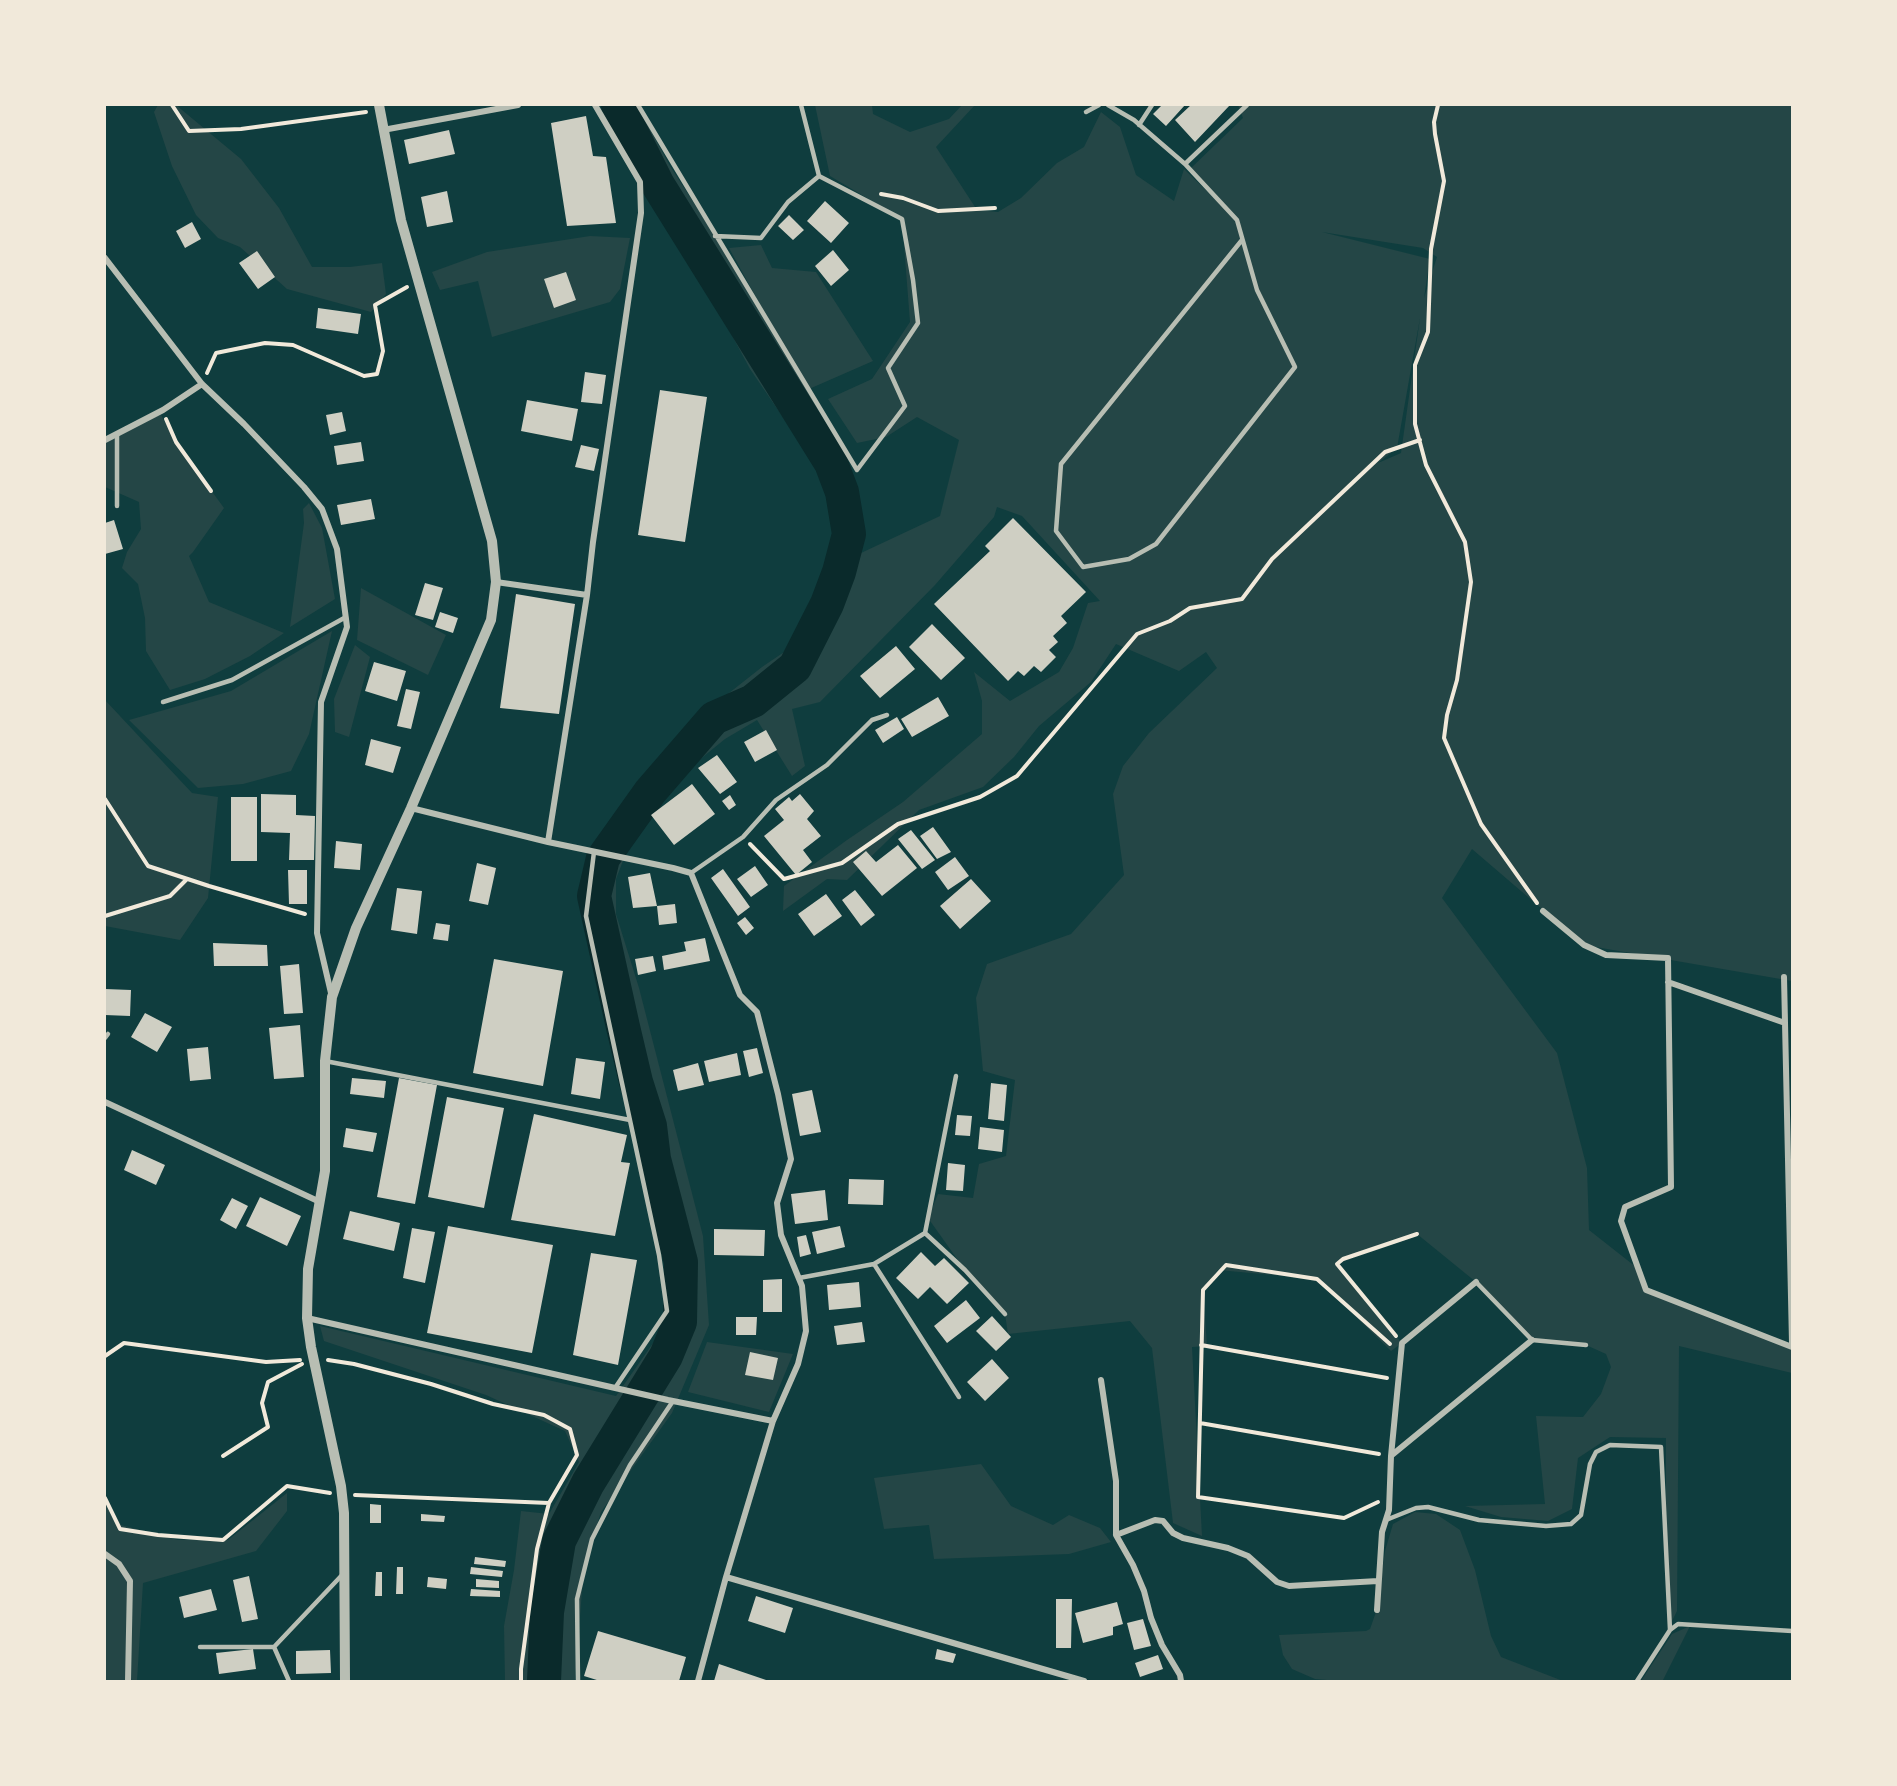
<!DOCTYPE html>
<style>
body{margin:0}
#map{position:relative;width:1897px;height:1786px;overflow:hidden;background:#0f3d3e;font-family:Helvetica,sans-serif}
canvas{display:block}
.frame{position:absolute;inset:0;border:106px solid #f1e9da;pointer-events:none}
</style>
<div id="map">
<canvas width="1897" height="1786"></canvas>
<div class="frame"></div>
</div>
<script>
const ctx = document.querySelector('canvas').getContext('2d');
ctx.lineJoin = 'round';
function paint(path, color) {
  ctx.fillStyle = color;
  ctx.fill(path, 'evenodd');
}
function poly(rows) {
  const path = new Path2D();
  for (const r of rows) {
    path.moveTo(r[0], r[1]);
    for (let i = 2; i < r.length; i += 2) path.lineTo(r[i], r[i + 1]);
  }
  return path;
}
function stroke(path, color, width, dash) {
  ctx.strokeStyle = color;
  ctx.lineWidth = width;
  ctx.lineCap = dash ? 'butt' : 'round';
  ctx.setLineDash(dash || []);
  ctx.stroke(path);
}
paint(poly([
 [158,105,176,105,241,159,279,208,312,267,350,267,382,263,386,294,371,312,287,289,240,247,218,238,196,215,172,166,154,112],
 [608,105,637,105,670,166,763,310,729,248,761,245,772,268,816,272,873,361,809,389,786,350,848,467,861,553,940,516,959,440,917,417,886,437,857,443,828,399,872,379,910,322,902,219,830,176,815,105,872,105,873,114,910,132,949,119,962,105,975,105,936,147,977,210,998,212,1021,198,1057,163,1084,147,1101,112,1120,127,1136,175,1174,201,1184,169,1212,196,1190,169,1243,118,1238,105,1792,105,1792,981,1584,945,1472,849,1442,898,1557,1053,1587,1168,1589,1230,1636,1267,1646,1290,1792,1346,1792,1373,1679,1346,1677,1611,1670,1625,1666,1538,1666,1438,1610,1437,1578,1458,1572,1509,1548,1521,1501,1517,1465,1506,1545,1504,1536,1416,1583,1417,1601,1394,1611,1367,1606,1354,1586,1345,1533,1340,1476,1282,1417,1234,1356,1255,1336,1265,1402,1343,1391,1351,1317,1279,1218,1270,1203,1289,1207,1346,1192,1347,1202,1536,1173,1523,1152,1348,1130,1321,1008,1334,1005,1314,965,1270,928,1218,938,1194,973,1198,979,1164,1006,1156,1015,1080,983,1071,976,998,987,964,1071,934,1124,875,1113,794,1123,766,1149,733,1217,668,1206,652,1179,671,1116,644,1091,682,1039,726,1014,757,983,787,919,810,847,880,827,879,783,911,784,886,847,840,903,802,982,734,982,701,974,672,1010,701,1059,672,1073,648,1088,603,1100,601,1022,516,997,507,994,517,935,585,820,702,792,709,805,766,792,776,757,720,725,739,645,804,616,879,616,914,639,988,703,1236,709,1325,672,1413,601,1512,584,1565,575,1681,505,1681,504,1626,514,1570,521,1511,549,1514,579,1462,565,1431,486,1395,324,1341,320,1326,616,1396,665,1326,666,1251,632,1113,590,907,594,865,605,834,620,810,691,723,762,667,796,644,822,593,834,548,838,522,819,470,750,369],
 [1322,232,1423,248,1437,257,1424,298,1430,259],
 [1420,318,1401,453,1378,463,1397,448],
 [590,236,630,238,620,289,610,302,492,337,478,281,440,290,432,272,487,252],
 [161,415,176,442,224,508,193,552,189,556,209,602,284,633,250,656,205,679,170,690,146,651,145,618,138,584,122,568,127,552,141,529,139,502,105,487,105,440,142,421],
 [309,503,322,528,335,599,290,627,304,523,303,509],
 [361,588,446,635,428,675,357,640],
 [332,631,309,734,291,771,243,784,198,788,129,720,231,691],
 [355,645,370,657,349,737,335,732,334,699],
 [105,700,192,793,218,797,208,898,180,940,105,926],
 [707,1342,793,1354,769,1412,688,1392],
 [981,1464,1011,1506,1053,1525,1069,1515,1100,1528,1111,1542,1069,1554,934,1559,929,1525,884,1529,874,1478],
 [287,1493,287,1511,256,1551,143,1583,137,1681,105,1681,105,1495,121,1525,178,1540,228,1540],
 [1415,1512,1436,1514,1460,1530,1475,1570,1491,1636,1501,1657,1563,1681,1338,1681,1315,1679,1292,1669,1283,1655,1279,1635,1366,1631,1370,1629,1376,1612,1385,1551,1393,1524],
 [1690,1626,1663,1680,1670,1681,1641,1681,1672,1634]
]), '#244646');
stroke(poly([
 [544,1681,547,1612,559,1541,588,1483,666,1356,680,1322,681,1262,654,1159,650,1126,636,1082,623,1027,594,896,603,858,650,792,714,718,753,701,795,667,827,604,839,572,849,534,842,492,831,463,658,185,618,105]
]), '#0a2a2b', 34);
paint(poly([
 [1162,105,1185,105,1166,126,1153,114],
 [1191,105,1230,105,1195,142,1175,120],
 [586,116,593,156,606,157,616,223,567,226,551,123],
 [449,130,455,154,409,164,404,140],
 [447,191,453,222,427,227,421,197],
 [825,201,849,223,831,243,807,221],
 [789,215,804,230,793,240,778,226],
 [192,222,201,239,185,248,176,231],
 [833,250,849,270,831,286,815,266],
 [257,251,275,277,258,289,239,263],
 [566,272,576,300,554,308,544,279],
 [318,308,361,314,358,334,316,328],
 [585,372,606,375,602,404,581,402],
 [660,390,707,397,685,542,638,535],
 [527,400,578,409,572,441,521,431],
 [342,412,346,431,330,435,326,415],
 [361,442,364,461,337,465,334,446],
 [581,445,599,449,594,471,575,467],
 [371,499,375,519,341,525,337,505],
 [1013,518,1086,592,1061,616,1067,623,1053,636,1058,642,1049,650,1056,657,1041,672,1034,666,1024,676,1018,671,1008,681,934,604,990,551,985,546],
 [114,520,123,549,105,554,105,523],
 [425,583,443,588,433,620,415,615],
 [516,594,575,604,559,714,500,708],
 [440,612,458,618,453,633,435,627],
 [932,624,965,658,941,680,909,647],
 [896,646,915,669,880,698,860,676],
 [374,662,406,671,397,701,365,691],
 [406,689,420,692,411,729,397,726],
 [938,697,949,716,912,737,901,719],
 [897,717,904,729,883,743,875,730],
 [766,730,777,750,755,762,744,742],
 [371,739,401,747,393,773,365,765],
 [717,755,737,782,720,794,698,768],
 [692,784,715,814,674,845,651,815],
 [261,794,296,795,296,815,315,816,314,860,289,860,290,833,261,832],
 [800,794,814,811,807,819,821,836,803,850,812,862,796,875,764,836,784,820,775,809,789,797,792,801],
 [730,795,736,805,729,810,722,801],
 [231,797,257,797,257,861,231,861],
 [933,827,951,852,937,859,920,836],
 [911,830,935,860,922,869,898,839],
 [336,841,362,844,360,870,334,868],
 [898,845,917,868,882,896,853,862,866,851,876,862],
 [955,857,969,876,948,890,935,872],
 [477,863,496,868,488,905,469,901],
 [755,866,768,885,751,897,737,879],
 [723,869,750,907,738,916,711,878],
 [288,870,307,870,307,904,289,904],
 [650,873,657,906,633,908,628,877],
 [971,879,991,901,960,929,940,906],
 [397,888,422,891,417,934,391,930],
 [855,890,875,915,861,926,842,900],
 [826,894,842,916,814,936,798,914],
 [675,904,677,923,659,925,657,906],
 [745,917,754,928,746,935,737,923],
 [436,923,450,925,448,941,433,939],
 [705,938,710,961,664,970,662,956,686,951,684,942],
 [213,943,267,945,268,966,214,966],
 [653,956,656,971,638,975,635,959],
 [494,959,563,971,543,1086,473,1073],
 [299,964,303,1013,284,1014,280,966],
 [105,989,131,990,130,1016,105,1015],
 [145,1013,172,1027,157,1052,131,1037],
 [300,1025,304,1077,274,1079,269,1028],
 [208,1047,211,1079,190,1081,187,1049],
 [757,1048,763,1073,749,1077,743,1051],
 [737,1053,741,1075,709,1082,704,1061],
 [576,1058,605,1062,600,1099,571,1094],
 [698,1063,704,1085,678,1091,673,1070],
 [352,1078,386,1081,384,1098,350,1094],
 [399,1078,437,1085,415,1204,377,1197],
 [991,1083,1007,1085,1004,1121,988,1119],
 [812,1090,821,1132,800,1136,792,1094],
 [447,1097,504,1108,484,1208,428,1197],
 [534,1114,627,1135,621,1162,630,1163,615,1236,511,1220],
 [957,1115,972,1116,970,1136,955,1135],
 [980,1127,1004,1130,1002,1152,978,1149],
 [346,1128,377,1133,373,1152,343,1147],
 [132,1150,165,1165,156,1185,124,1170],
 [948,1163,965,1165,963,1191,946,1190],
 [849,1179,884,1180,883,1205,848,1204],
 [825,1190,828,1220,795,1224,791,1194],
 [260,1197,301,1216,287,1246,246,1226],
 [232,1198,248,1206,236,1229,220,1220],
 [350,1211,400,1223,394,1251,343,1239],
 [448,1226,553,1245,532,1353,427,1333],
 [840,1226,845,1247,817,1254,812,1232],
 [412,1228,435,1232,425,1283,403,1278],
 [714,1229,765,1230,764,1256,714,1255],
 [806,1235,811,1254,800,1257,797,1237],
 [921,1252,935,1266,944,1258,969,1283,947,1304,930,1287,918,1299,896,1278],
 [591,1253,637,1260,618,1365,573,1355],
 [782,1279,782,1312,763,1312,763,1280],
 [859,1282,861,1307,829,1310,827,1285],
 [966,1300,980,1318,947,1343,934,1326],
 [992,1316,1011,1337,996,1351,976,1331],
 [736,1317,757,1317,756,1335,736,1335],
 [862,1322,865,1342,837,1345,834,1326],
 [750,1352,778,1358,773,1380,745,1375],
 [992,1359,1009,1378,985,1401,967,1382],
 [370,1504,381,1505,381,1523,370,1523],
 [421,1514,445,1516,444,1522,421,1521],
 [475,1557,506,1561,505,1567,474,1564],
 [397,1567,403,1567,403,1594,396,1594],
 [471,1567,503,1571,502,1577,470,1574],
 [376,1572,382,1572,382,1596,375,1596],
 [249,1576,258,1619,242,1622,233,1580],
 [428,1577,447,1579,446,1589,427,1587],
 [476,1579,499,1581,499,1588,476,1587],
 [211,1589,217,1610,184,1618,179,1597],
 [471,1589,500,1591,500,1597,470,1596],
 [756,1596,793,1608,785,1633,748,1621],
 [1056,1599,1072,1599,1071,1648,1056,1648],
 [1117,1602,1123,1624,1113,1627,1113,1635,1083,1643,1075,1613],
 [1143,1619,1151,1646,1134,1650,1127,1623],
 [598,1631,686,1657,679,1681,600,1681,584,1676],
 [253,1649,256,1669,219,1674,216,1653],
 [937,1649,956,1654,953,1663,935,1659],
 [330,1650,331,1673,296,1674,296,1651],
 [1158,1655,1163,1669,1140,1677,1135,1663],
 [719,1664,769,1681,714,1681]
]), '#cfcfc3');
stroke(poly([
 [172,105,189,131,241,129,366,112],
 [1438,105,1434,122,1435,134,1444,181,1431,249,1428,332,1415,365,1415,424,1426,465,1465,542,1471,582,1457,680,1447,715,1444,738,1481,824,1537,903],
 [881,194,903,198,938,211,995,208],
 [207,373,216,353,265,343,293,345,364,376,377,374,383,351,375,305,407,287],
 [166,419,176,442,211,491],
 [105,799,148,866,209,886,305,914],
 [750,844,784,879,842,863,898,824,980,797,1017,776,1137,634,1170,621,1190,608,1242,599,1272,559,1385,452,1420,440],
 [105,916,170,896,187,879],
 [1396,1336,1337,1264,1343,1259,1417,1234],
 [1201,1345,1387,1378],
 [105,1356,124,1343,266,1362,300,1360],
 [328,1360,354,1364,431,1384,493,1404,544,1415,570,1429,577,1455,549,1503,355,1495],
 [1200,1423,1379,1454],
 [223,1456,268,1427,262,1403,268,1382,302,1364],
 [105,1498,120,1529,158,1535,223,1540,287,1486,330,1493],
 [1378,1502,1344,1518,1198,1497,1203,1290,1226,1265,1317,1279,1390,1344],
 [521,1681,521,1669,537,1549,549,1503]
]), '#f1e9da', 4);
stroke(poly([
 [638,105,857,470,905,406,888,368,918,323,913,280,902,219,819,176],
 [1108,105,1134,120,1185,164],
 [1086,112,1099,105],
 [1139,125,1152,105],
 [715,236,761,238,788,202,819,176,801,105],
 [1242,240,1061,464,1056,531,1083,567,1129,559,1156,544,1295,367,1257,290,1237,220,1185,164,1247,105],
 [117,434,117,506],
 [163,702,232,680,346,617],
 [594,852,586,916,659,1255,667,1311,615,1388],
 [691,873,743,837,776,800,827,765,872,720,887,715],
 [105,1038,108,1034],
 [325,1061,630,1120],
 [925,1233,965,1270,1005,1314],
 [874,1264,925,1233,956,1076],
 [799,1278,874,1264,959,1397],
 [1476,1282,1532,1340,1586,1345],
 [1386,1520,1416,1508,1428,1507,1479,1520,1546,1526,1571,1524,1581,1515,1590,1464,1596,1452,1610,1445,1661,1447,1670,1630],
 [200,1647,274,1647],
 [289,1681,274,1647,343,1574],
 [578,1681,577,1599,592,1539,630,1465,673,1401],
 [1637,1681,1670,1630,1678,1624,1792,1631]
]), '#b8beb3', 4.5);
stroke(poly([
 [383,130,518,105],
 [105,258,202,384,244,424,304,487,322,509,337,549,347,627,321,702,317,933,331,993],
 [105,440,163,410,202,384],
 [496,582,587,595],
 [411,808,548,842,673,868,691,873,740,995,757,1012,778,1094,791,1159,777,1203,781,1235,802,1286,806,1331,798,1364,773,1421,726,1577,698,1681],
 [548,842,587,595,593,542,641,213,640,182,595,105],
 [1543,911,1584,945,1606,955,1668,958,1671,1187,1625,1207,1621,1221,1646,1290,1792,1347],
 [1784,977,1792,1343],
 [1668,982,1785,1023],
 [105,1102,320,1202],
 [307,1318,668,1400,773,1421],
 [1101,1380,1116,1481,1116,1535,1133,1565,1144,1591,1151,1618,1162,1645,1180,1675,1181,1681],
 [1392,1455,1532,1340],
 [1116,1535,1155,1520,1163,1521,1173,1533,1183,1538,1228,1548,1248,1556,1277,1582,1289,1586,1378,1581],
 [105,1554,119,1564,130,1581,128,1681],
 [726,1577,1084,1681],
 [1377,1610,1382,1532,1389,1510,1391,1456,1402,1343,1476,1282]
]), '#b8beb3', 6);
stroke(poly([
 [345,1681,344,1513,341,1486,311,1347,307,1318,308,1269,325,1171,325,1061,332,997,356,928,411,808,491,620,496,582,492,541,401,220,379,105]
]), '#b8beb3', 10);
</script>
